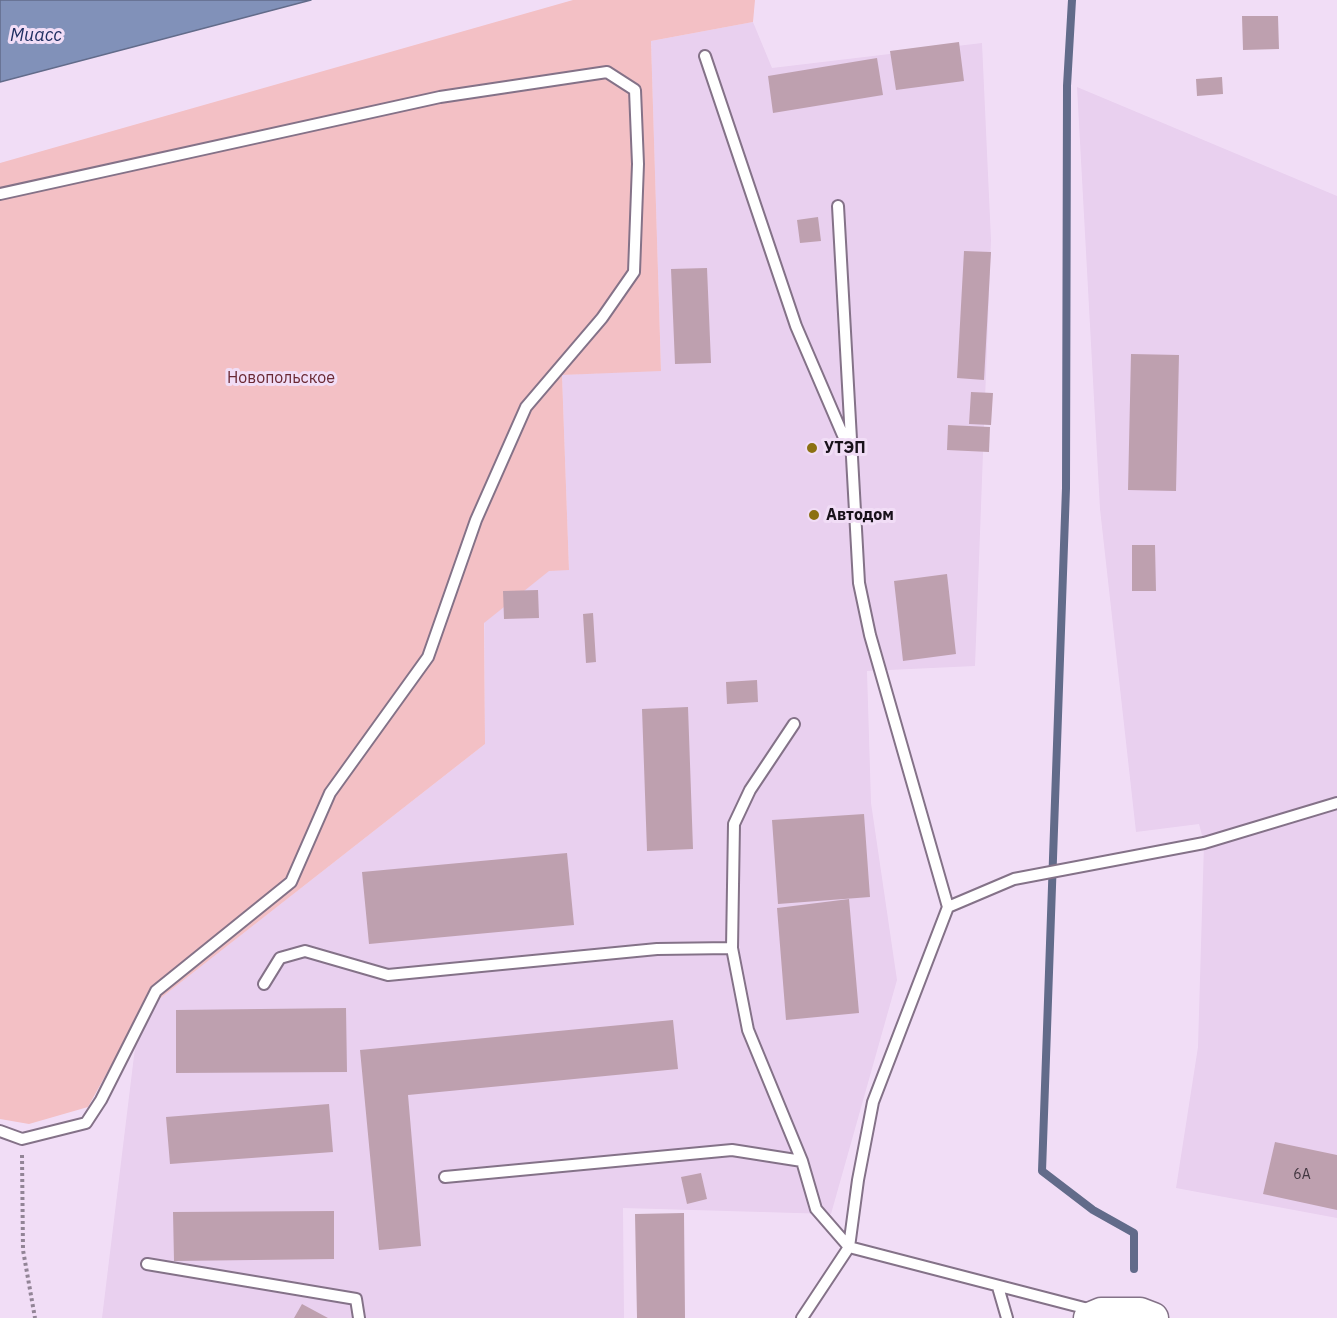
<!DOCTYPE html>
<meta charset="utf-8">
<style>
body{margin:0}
canvas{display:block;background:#f1ddf6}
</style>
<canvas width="1337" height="1318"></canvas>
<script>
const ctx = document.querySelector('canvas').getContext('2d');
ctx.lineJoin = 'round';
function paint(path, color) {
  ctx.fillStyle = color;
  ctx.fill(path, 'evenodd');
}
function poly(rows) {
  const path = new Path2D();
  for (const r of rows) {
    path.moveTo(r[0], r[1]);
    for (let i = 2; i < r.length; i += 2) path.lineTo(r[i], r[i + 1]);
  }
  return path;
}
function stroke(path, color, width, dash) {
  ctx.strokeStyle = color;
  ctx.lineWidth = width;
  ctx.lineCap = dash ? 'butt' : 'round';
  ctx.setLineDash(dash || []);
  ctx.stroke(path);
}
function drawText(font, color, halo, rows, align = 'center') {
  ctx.font = font + ' "IBM Plex Sans",sans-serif';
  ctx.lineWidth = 6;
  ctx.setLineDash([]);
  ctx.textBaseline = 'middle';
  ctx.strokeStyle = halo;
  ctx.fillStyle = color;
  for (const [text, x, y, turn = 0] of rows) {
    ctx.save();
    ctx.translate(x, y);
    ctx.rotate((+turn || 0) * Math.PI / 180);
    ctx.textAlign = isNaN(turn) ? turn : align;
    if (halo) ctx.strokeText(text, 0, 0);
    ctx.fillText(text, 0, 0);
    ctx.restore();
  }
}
paint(poly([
 [753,22,772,68,982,43,991,240,975,666,867,671,871,803,897,980,831,1214,623,1208,624,1318,102,1318,139,1015,485,744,484,575,569,569,562,375,661,370,651,41],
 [1077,87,1337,196,1337,1218,1176,1188,1198,1047,1204,843,1199,824,1136,832,1100,509]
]), '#e9d0ef');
paint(poly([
 [573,0,755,0,753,22,651,41,661,371,562,375,569,570,549,571,484,623,485,744,139,1015,88,1107,29,1124,0,1119,0,163]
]), '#f3c0c5');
const water = poly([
 [0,0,311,0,0,82,0,0]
]);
paint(water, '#8191b9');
stroke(water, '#626b8a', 1.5);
stroke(poly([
 [1072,0,1067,86,1066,488,1042,1171,1093,1210,1134,1233,1134,1269]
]), '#626b8a', 8);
paint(poly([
 [1242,16,1278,16,1279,49,1243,50],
 [959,42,964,81,896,90,890,51],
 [877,58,883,95,773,113,768,76],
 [1222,77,1223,94,1197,96,1196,79],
 [818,217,821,241,800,243,797,220],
 [964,251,991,252,984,380,957,378],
 [707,268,711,363,675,364,671,269],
 [1131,354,1179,355,1176,491,1128,490],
 [971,392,993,393,991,425,969,424],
 [948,425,990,427,989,452,947,450],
 [1132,545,1155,545,1156,591,1132,591],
 [947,574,956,654,903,661,894,581],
 [538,590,539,618,504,619,503,591],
 [593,613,596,662,586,663,583,614],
 [757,680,758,702,727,704,726,682],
 [688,707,693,849,647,851,642,709],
 [864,814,870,897,778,904,772,820],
 [567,853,574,925,369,944,362,872],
 [849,899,859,1013,786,1020,777,908],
 [346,1008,347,1072,176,1073,176,1010],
 [673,1020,678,1069,408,1095,421,1246,379,1250,360,1050],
 [329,1104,333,1152,170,1164,166,1117],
 [1275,1142,1337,1155,1337,1210,1263,1194],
 [701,1173,707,1199,687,1204,681,1177],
 [334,1211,334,1259,174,1261,173,1212],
 [684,1213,685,1318,637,1318,635,1214],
 [302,1304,328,1318,294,1318]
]), '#bea0af');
const lane = poly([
 [705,56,796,326,848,447],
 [0,194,440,97,607,72,635,90,638,164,634,272,602,318,526,407,476,520,428,657,330,793,291,882,156,991,101,1100,86,1123,22,1139,0,1131],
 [794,724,750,790,734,824,732,948,748,1030,802,1161,816,1209,849,1247,1092,1310],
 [948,907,1014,879,1204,843,1337,803],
 [264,984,280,958,305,951,388,975,657,949,732,948],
 [445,1177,732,1150,802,1161],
 [147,1264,356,1299,359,1318],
 [998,1287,1007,1318],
 [802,1318,849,1247,858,1180,873,1102,948,907,870,635,859,583,838,206]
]);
const secondary = poly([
 [1089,1318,1101,1313,1140,1313,1153,1318]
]);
stroke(lane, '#847288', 14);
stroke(secondary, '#847288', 33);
stroke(poly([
 [22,1155,23,1250,35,1318]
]), '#928496', 4, [3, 3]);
stroke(lane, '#fff', 10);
stroke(secondary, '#fff', 30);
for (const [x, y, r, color] of [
 [812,448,6,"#8c7012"],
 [814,515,6,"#8c7012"]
]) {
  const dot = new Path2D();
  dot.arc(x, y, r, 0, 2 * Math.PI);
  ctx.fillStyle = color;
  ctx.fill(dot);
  stroke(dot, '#f1ddf6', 2);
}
drawText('14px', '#423640', null, [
 ["6А",1302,1175]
]);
drawText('16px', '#6a2934', '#f1ddf6', [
 ["Новопольское",281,378]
]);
drawText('bold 16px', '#19121b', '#f1ddf6', [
 ["УТЭП",824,448],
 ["Автодом",826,515]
], 'left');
drawText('italic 18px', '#1f2f62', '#f1ddf6', [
 ["Миасс",36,36]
]);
</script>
